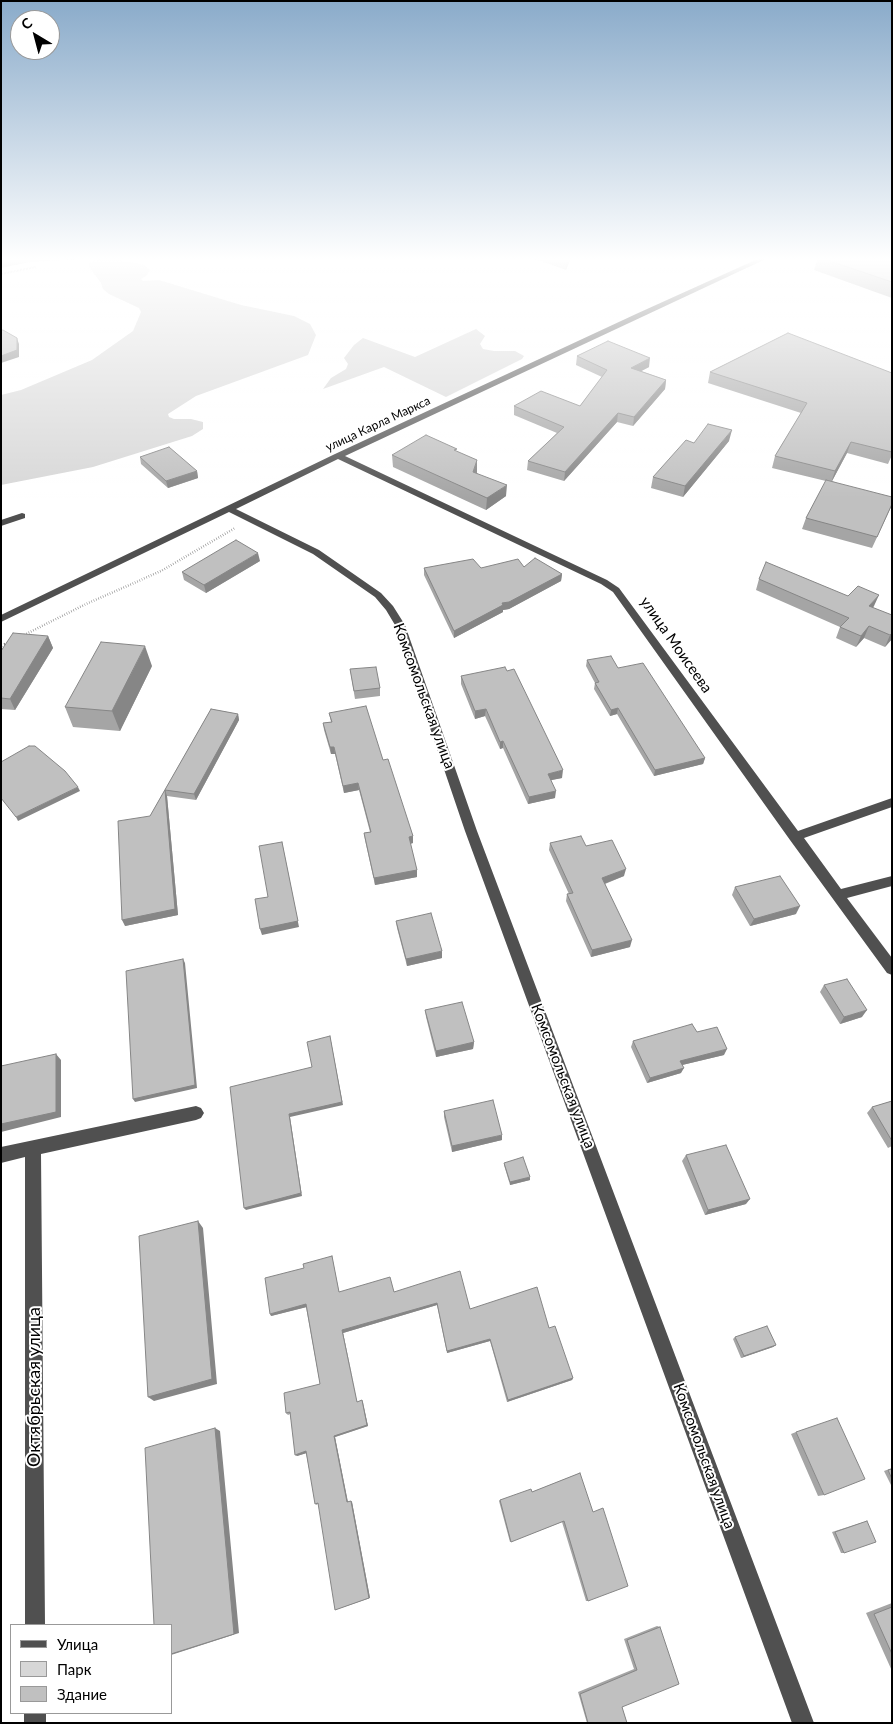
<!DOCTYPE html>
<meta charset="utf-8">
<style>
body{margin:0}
#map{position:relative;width:893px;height:1724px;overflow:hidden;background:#fff;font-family:Lato,sans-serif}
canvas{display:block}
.frame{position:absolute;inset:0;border:2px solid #000;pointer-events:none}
.legend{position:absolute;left:10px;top:1624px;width:162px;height:90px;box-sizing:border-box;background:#fff;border:1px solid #999;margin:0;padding:6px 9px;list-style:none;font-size:15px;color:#000}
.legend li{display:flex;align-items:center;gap:10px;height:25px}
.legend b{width:25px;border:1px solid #999}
.north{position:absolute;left:10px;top:10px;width:50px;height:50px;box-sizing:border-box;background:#fff;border:1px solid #999;border-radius:50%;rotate:323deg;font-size:14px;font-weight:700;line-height:20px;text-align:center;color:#000}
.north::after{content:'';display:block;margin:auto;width:18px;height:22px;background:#000;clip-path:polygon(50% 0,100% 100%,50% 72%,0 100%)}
</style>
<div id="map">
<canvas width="893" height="1724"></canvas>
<div class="frame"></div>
<ul class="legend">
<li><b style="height:6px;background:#505050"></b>Улица</li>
<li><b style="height:14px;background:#d7d7d7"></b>Парк</li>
<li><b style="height:14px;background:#c0c0c0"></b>Здание</li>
</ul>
<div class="north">С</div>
</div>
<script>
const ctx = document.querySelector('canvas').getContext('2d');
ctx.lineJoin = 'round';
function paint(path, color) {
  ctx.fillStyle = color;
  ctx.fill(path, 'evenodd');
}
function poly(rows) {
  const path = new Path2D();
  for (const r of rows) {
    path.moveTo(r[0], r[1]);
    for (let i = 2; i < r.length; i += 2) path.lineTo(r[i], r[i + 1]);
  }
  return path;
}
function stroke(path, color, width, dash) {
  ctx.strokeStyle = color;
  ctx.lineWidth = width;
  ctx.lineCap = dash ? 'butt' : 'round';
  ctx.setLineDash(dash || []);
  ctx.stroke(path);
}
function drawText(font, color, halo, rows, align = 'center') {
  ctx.font = font + ' Lato,sans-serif';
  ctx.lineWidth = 4;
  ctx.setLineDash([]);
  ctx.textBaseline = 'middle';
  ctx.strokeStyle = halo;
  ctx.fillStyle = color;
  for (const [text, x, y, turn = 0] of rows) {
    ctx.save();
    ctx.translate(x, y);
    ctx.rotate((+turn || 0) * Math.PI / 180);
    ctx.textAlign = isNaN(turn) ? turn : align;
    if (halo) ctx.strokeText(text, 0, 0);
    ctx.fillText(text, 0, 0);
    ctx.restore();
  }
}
paint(poly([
 [110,258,144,265,150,270,146,276,141,279,143,281,159,280,241,305,294,316,310,324,316,335,308,355,196,396,168,414,169,417,174,419,191,419,203,422,203,429,192,436,93,467,1,485,1,395,21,390,92,360,133,331,141,312,139,308,109,294,103,289,101,283,89,267,89,264,93,261],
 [476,329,485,336,480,344,483,349,494,351,515,351,524,356,522,359,446,397,384,367,323,389,331,378,346,369,348,364,344,358,354,345,363,338,415,357]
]), '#d7d7d7');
paint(poly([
 [1,257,107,257,30,262,1,268]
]), '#9e9e9e');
stroke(poly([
 [1,274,36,267]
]), '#727272', 2, [0.5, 1]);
stroke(poly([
 [22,636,84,605,161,571,235,528]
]), '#727272', 2.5, [0.5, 2]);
stroke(poly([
 [1,646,10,642]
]), '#727272', 3, [1, 2.5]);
paint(poly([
 [762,257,770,257,345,456,607,580,619,588,798,831,892,798,892,807,804,838,841,889,892,876,892,886,847,898,892,958,892,975,887,973,790,840,613,592,601,584,338,459,236,509,319,550,381,593,393,606,405,625,477,831,814,1723,792,1723,465,831,395,625,386,610,375,597,313,554,229,512,1,622,1,615,335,454,636,314,762,257],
 [22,513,25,514,25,518,1,526,1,520,22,513],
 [196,1106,201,1108,204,1113,201,1118,196,1120,41,1154,45,1625,25,1625,25,1157,1,1163,1,1147,196,1106],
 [24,1713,46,1713,46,1723,24,1723,24,1713]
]), '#505050');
paint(poly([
 [529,257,571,257,566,270],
 [818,257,892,257,892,298,814,270],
 [577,356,649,367,641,371,666,380,665,389,633,426,617,422,564,481,527,470,528,461,557,433,514,415,514,406,580,406,602,377,576,365],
 [710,372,892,373,892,455,888,464,847,453,832,481,892,505,872,548,802,529,806,518,826,481,772,468,775,456,801,413,708,383],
 [729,441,683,497,651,488,653,477,694,443],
 [457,452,477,460,477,473,506,496,486,510,393,467,392,455],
 [140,457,197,471,198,478,168,488,141,464],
 [260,561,206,593,184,580,182,572],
 [524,567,562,574,561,581,509,609,503,610,503,612,454,638,424,575,424,568,481,568],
 [759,579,848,596,874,606,873,607,892,639,885,647,864,638,856,647,836,638,840,627,756,590],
 [48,636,53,648,15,710,1,709,1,651],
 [587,660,618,668,705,758,703,764,654,776,617,714,610,716,594,689,595,683,586,666],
 [152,666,120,731,73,727,65,707],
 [350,669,380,688,380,696,355,699],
 [461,676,562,778,551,780,555,798,528,804,503,748,500,749,485,716,475,719,461,684],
 [211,709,238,714,239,720,196,800,167,796,178,915,125,926,150,816],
 [329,713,383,760,413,836,413,843,410,844,417,870,417,877,375,885,365,840,364,833,370,832,359,790,344,793,335,754,331,754,324,730,323,723,331,722],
 [550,843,586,846,624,876,605,884,630,947,591,957,566,901,567,894,569,894,549,850],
 [735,887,796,914,750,926,732,895],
 [396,921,442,958,407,966,397,928],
 [824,985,862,1017,840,1024,820,992],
 [425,1010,474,1042,473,1049,436,1057,426,1017],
 [697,1032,724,1055,682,1065,681,1073,647,1083,631,1047,633,1041],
 [892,1101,892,1146,888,1148,867,1113,872,1107],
 [444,1111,502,1140,452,1152,444,1117],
 [686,1155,746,1204,705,1215,682,1161],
 [504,1163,530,1180,510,1185,504,1165],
 [332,1256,339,1292,394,1292,549,1328,573,1378,572,1380,507,1402,490,1341,447,1353,437,1305,343,1333,357,1402,362,1400,363,1402,368,1426,335,1437,348,1502,351,1501,352,1502,370,1598,318,1504,316,1505,306,1453,297,1456,290,1414,288,1415,286,1413,320,1384,306,1307,271,1316,304,1268],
 [735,1337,776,1345,773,1347,741,1358,733,1339],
 [796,1432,824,1495,818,1496,791,1434],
 [892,1468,892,1487,884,1471],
 [580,1473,588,1601,586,1601,562,1522,510,1542,499,1501,500,1500,532,1492],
 [867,1521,844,1553,841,1553,832,1532],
 [892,1603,892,1671,866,1613],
 [657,1626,660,1627,622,1707,627,1723,587,1723,578,1692,634,1669,624,1639]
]), '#a5a5a5');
paint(poly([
 [568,257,571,257,566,270,567,258],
 [17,338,19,344,19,357,1,363,1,356],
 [650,358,649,367,630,377,631,368],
 [666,380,665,389,633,426,634,417],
 [618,413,617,422,564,481,565,472],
 [732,430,729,441,683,497,685,486],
 [851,442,847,453,831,483,835,471],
 [477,460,477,472,473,483,473,472],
 [197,471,198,478,168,488,166,481],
 [507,485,506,496,486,510,487,498],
 [258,553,260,561,206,593,204,585],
 [562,574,561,581,509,609,503,610,503,612,454,638,454,631,502,603],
 [879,595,874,606,864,617,869,606],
 [869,626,864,638,856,647,861,636],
 [892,633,892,639,885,647,890,635],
 [48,636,53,648,15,710,10,699],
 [145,646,152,666,120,731,112,711],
 [618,708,617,714,610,716,611,710],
 [486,709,485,716,475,719,475,711],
 [238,714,239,720,196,800,194,794],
 [503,741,503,748,500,749,500,742],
 [330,747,334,747,335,754,331,754],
 [705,758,703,764,654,776,655,770],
 [563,770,562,778,547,781,548,774],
 [358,783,359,790,344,793,343,786],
 [78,787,80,791,18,821,16,817],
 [165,790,167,796,178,915,125,926,122,920],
 [556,791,555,798,528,804,529,797],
 [413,836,413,843,409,844,409,837],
 [282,842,299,927,262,935,260,929],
 [626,869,624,876,601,885,602,878],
 [417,870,417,877,375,885,374,878],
 [800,906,796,914,750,926,754,919],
 [632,940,630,947,591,957,592,950],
 [442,951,442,958,407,966,406,959],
 [183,959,185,963,197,1088,135,1102,133,1099],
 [867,1010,862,1017,840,1024,844,1017],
 [330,1036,343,1105,290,1117,302,1196,246,1210,244,1208,289,1114],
 [474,1042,473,1049,436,1057,436,1051],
 [727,1049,724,1055,678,1066,680,1061],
 [56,1054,61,1060,61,1117,1,1132,1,1124],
 [684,1068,681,1073,647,1083,650,1078],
 [502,1135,502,1140,452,1152,452,1146],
 [530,1177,530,1180,510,1185,510,1182],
 [750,1199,746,1204,705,1215,708,1210],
 [198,1221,203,1228,217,1384,154,1401,148,1397],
 [437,1303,437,1305,343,1333,358,1404,342,1330],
 [306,1304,307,1307,271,1316,270,1314],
 [490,1339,490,1341,447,1353,447,1351],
 [776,1345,773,1347,741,1358,744,1356],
 [573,1378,572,1380,507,1402,508,1400],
 [362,1400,368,1426,335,1437,348,1503,347,1502,334,1436],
 [215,1428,220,1431,239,1633,171,1655],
 [306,1451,307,1453,297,1456,295,1455],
 [351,1501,352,1502,370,1598,335,1610]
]), '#868686');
const building = poly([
 [818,257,892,257,892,282,818,257],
 [1,330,3,330,17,338,17,350,1,356,1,330],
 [788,333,892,373,892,452,851,442,835,471,775,456,807,403,710,372,788,333],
 [608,341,650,358,631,368,666,380,634,417,618,413,565,472,528,461,564,427,514,406,541,391,580,406,607,370,577,356,608,341],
 [708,424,732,430,685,486,653,477,686,440,694,443,708,424],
 [426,435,457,449,454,450,477,460,473,472,507,485,487,498,392,455,426,435],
 [169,447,197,471,166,481,140,457,169,447],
 [826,480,892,497,892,504,877,537,806,518,826,480],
 [236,540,258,553,204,585,182,572,236,540],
 [535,558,562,574,509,602,502,603,503,605,454,631,424,568,473,559,481,568,518,559,524,567,535,558],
 [766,562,848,596,858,586,879,595,869,606,892,615,892,633,890,635,869,626,861,636,840,627,849,618,759,579,766,562],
 [13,633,48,636,10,699,1,698,1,651,13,633],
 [101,642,145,646,112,711,65,707,101,642],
 [611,656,618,668,643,663,705,758,655,770,618,708,611,710,595,683,599,682,587,660,611,656],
 [376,667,380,688,354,691,350,669,376,667],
 [505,667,507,671,514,669,563,770,548,774,556,791,529,797,503,741,500,742,486,709,475,711,461,676,505,667],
 [366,706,383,760,388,759,413,836,409,837,417,870,374,878,364,833,371,832,358,783,343,786,334,747,330,747,323,723,332,722,329,713,366,706],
 [211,709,238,714,194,794,165,790,175,909,122,920,118,821,150,816,211,709],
 [29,746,35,746,65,771,78,787,16,817,1,798,1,762,29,746],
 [581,836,586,846,612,840,626,869,602,878,632,940,592,950,567,894,573,893,550,843,581,836],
 [282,842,298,921,260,929,255,899,268,897,259,846,282,842],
 [780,876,800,906,754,919,735,887,780,876],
 [431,913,442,951,406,959,396,921,431,913],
 [183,959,195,1085,133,1099,126,971,183,959],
 [847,979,867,1010,844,1017,824,985,847,979],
 [462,1002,474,1042,436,1051,425,1010,462,1002],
 [692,1024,697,1032,717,1027,727,1049,680,1061,684,1068,650,1078,633,1041,692,1024],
 [330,1036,342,1102,289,1114,301,1193,244,1208,230,1087,312,1067,307,1042,330,1036],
 [56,1054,56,1112,1,1124,1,1066,56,1054],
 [493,1100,502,1135,452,1146,444,1111,493,1100],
 [892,1101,892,1141,872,1107,892,1101],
 [726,1145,750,1199,708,1210,686,1155,726,1145],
 [523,1157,530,1177,510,1182,504,1163,523,1157],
 [198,1221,212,1379,148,1397,139,1236,198,1221],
 [332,1256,339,1292,390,1277,394,1292,460,1271,470,1309,537,1287,549,1328,555,1326,573,1378,508,1400,490,1339,447,1351,437,1303,342,1330,357,1402,362,1400,367,1425,334,1436,347,1502,351,1501,369,1598,335,1610,318,1503,315,1504,306,1451,295,1455,290,1412,286,1413,284,1393,320,1384,306,1304,270,1314,265,1278,304,1268,303,1264,332,1256],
 [767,1326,776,1345,744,1356,735,1337,767,1326],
 [837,1418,865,1479,824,1495,796,1432,837,1418],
 [215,1428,234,1634,171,1654,171,1625,154,1625,145,1448,215,1428],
 [892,1469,892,1479,888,1470,892,1469],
 [580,1473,593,1512,603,1508,628,1586,588,1601,564,1521,511,1542,500,1500,531,1489,532,1492,580,1473],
 [867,1521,876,1542,844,1553,835,1532,867,1521],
 [892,1607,892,1654,874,1614,892,1607],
 [660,1627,679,1684,622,1707,627,1723,588,1723,580,1694,637,1670,627,1640,660,1627]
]);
paint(building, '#c0c0c0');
stroke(building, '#868686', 1);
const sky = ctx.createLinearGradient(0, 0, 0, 498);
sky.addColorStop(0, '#8aabca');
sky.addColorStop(0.52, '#fff');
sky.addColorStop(1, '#ffffff00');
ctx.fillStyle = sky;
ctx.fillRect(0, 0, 893, 498);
drawText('12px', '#000', '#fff', [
 ["улица Карла Маркса",378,424,-25]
]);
drawText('15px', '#000', '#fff', [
 ["улица Моисеева",676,645,55],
 ["Комсомольская улица",424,696,70],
 ["Комсомольская улица",563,1076,69],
 ["Комсомольская улица",704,1456,70]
]);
drawText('18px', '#000', '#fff', [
 ["Октябрьская улица",34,1387,-90]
]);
</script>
